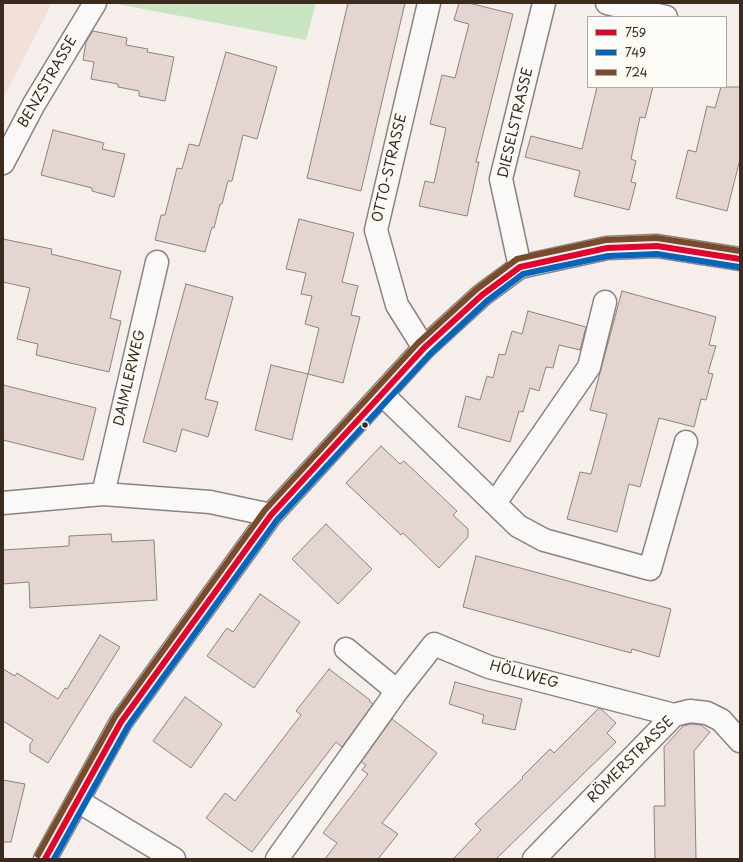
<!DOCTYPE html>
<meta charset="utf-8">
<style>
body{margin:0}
#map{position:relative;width:743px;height:862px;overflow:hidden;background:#f6eeea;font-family:"Playpen Sans",sans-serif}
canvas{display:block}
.frame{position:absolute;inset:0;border:4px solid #3b2a1e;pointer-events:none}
.legend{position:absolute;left:587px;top:16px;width:140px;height:72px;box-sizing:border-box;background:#fdfcf7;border:1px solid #afa8a0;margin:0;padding:5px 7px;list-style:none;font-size:12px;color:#3b2a1e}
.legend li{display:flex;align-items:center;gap:8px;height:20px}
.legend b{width:20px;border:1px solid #afa8a0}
</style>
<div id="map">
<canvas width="743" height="862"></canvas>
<div class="frame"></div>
<ul class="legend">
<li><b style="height:5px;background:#e4002b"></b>759</li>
<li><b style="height:5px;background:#0065bd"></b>749</li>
<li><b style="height:5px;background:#7a4b2a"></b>724</li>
</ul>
</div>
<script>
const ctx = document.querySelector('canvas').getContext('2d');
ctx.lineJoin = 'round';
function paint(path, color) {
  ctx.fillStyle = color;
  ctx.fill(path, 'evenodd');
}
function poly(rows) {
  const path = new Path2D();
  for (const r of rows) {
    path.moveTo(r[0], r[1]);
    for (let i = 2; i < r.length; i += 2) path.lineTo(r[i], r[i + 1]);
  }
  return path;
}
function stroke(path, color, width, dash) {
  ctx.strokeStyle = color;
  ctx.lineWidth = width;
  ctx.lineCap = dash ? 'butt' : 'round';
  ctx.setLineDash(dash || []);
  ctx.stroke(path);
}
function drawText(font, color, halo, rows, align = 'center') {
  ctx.font = font + ' "Playpen Sans",sans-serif';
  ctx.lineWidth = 4;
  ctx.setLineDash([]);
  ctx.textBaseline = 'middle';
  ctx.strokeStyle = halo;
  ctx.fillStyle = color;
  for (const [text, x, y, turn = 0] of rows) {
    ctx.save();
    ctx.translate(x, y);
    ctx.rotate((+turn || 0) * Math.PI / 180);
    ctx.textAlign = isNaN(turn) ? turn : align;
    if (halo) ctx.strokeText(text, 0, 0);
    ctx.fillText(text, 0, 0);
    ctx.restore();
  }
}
paint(poly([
 [3,3,52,3,3,99]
]), '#f2e0d9');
paint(poly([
 [112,3,316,3,306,40]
]), '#c9e4c1');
const building = poly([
 [348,3,405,3,361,191,307,178,348,3],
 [459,3,469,3,513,14,476,162,479,162,467,216,419,206,425,181,434,183,446,128,430,124,442,75,455,78,469,24,454,20,459,3],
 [93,31,127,38,126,45,148,49,147,52,174,57,165,101,139,96,139,91,118,87,118,84,91,79,94,62,83,60,86,42,93,31],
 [226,52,277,67,257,139,243,135,232,181,228,181,222,204,220,204,214,228,212,227,205,252,155,240,161,215,165,215,177,168,182,169,189,144,199,146,226,52],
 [597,87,653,87,645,118,640,117,631,159,636,161,631,182,636,183,629,210,574,196,580,171,525,157,531,136,582,149,597,87],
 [721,87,740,87,740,159,727,211,676,198,688,150,696,152,707,106,715,108,721,87],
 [53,130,104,143,102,149,125,154,114,197,92,191,92,188,41,175,53,130],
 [299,219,354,233,342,282,358,286,351,315,360,317,343,383,308,374,319,328,305,324,312,296,301,294,306,273,286,269,299,219],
 [3,239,52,249,51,254,121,271,110,318,121,321,109,372,36,355,38,344,17,339,30,288,3,282,3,239],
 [186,284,233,297,205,399,218,402,208,437,182,429,176,452,143,442,186,284],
 [622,291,716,317,709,345,716,346,708,373,713,374,706,400,701,399,694,427,659,418,640,487,629,484,617,532,567,519,580,472,591,474,607,414,590,410,622,291],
 [528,311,586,327,580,350,559,345,553,368,546,367,539,391,530,388,523,412,519,411,510,442,458,427,466,396,480,400,487,376,493,378,499,354,505,355,512,331,522,334,528,311],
 [271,365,308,374,292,440,255,430,271,365],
 [3,385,96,408,83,460,3,440,3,385],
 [381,446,400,464,404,461,457,511,453,515,468,529,468,537,439,568,403,533,401,535,346,483,381,446],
 [326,524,372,569,338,604,292,559,326,524],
 [111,534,112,542,154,540,157,600,30,608,29,582,3,584,3,550,69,546,69,536,111,534],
 [476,556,671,609,659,657,632,649,631,653,463,607,476,556],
 [260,594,300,622,254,688,207,656,227,628,233,632,260,594],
 [100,635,120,647,48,763,30,752,30,744,33,740,3,721,3,669,15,676,17,673,58,699,65,688,67,689,100,635],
 [329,669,370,700,369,701,373,704,342,747,336,742,252,852,206,818,225,793,235,801,301,715,296,711,329,669],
 [455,682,488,691,522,699,515,730,482,723,484,715,449,704,455,682],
 [185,697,222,724,191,768,153,741,185,697],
 [599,708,601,709,616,723,607,733,616,742,496,859,453,859,481,830,475,824,523,778,522,777,550,749,554,753,599,708],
 [392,719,437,753,382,823,398,834,378,859,325,859,337,843,323,833,368,774,362,770,366,765,361,762,392,719],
 [691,724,701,725,710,732,694,751,696,859,655,859,654,806,665,806,664,747,683,726,691,724],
 [3,780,25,784,11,842,3,842,3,780]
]);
paint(building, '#e4d5d0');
stroke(building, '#8a837f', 1);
const minor = poly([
 [607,3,666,17],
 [3,163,34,104,95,3],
 [520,267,501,179,544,3],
 [424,348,397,305,376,230,429,3],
 [382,394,518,526,544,540,650,569,686,442],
 [103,494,157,262],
 [3,503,103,494,210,502,271,515],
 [495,503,589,367,605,302],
 [346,649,397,691],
 [78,801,174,859],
 [45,859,121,722,271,515,424,348,482,295,520,267,607,248,657,246,740,259],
 [277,859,397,691,434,644,489,667,674,715],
 [534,859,674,715,690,711,707,713,721,720,740,741]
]);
stroke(minor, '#8a837f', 25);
stroke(minor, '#faf9f7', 22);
stroke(poly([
 [45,859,121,722,271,515,424,348,482,295,520,267,607,248,657,246,740,259]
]), '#e4002b', 6);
stroke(poly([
 [54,859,128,726,277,520,430,354,487,301,523,274,608,256,657,254,739,267]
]), '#0065bd', 6);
stroke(poly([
 [38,855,115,717,265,510,418,343,477,289,517,259,606,240,657,238,740,251]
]), '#7a4b2a', 6);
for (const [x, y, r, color] of [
 [365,425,3.5,"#3b2a1e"]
]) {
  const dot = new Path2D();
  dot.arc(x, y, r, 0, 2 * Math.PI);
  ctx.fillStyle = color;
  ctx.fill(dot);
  stroke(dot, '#fdfcf7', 1.5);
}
drawText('14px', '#3b2a1e', '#fdfcf7', [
 ["BENZSTRASSE",48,82,-60],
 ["DIESELSTRASSE",516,123,-77],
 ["OTTO-STRASSE",390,168,-77],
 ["DAIMLERWEG",130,378,-77],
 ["HÖLLWEG",524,675,15],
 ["RÖMERSTRASSE",631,760,-45]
]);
</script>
